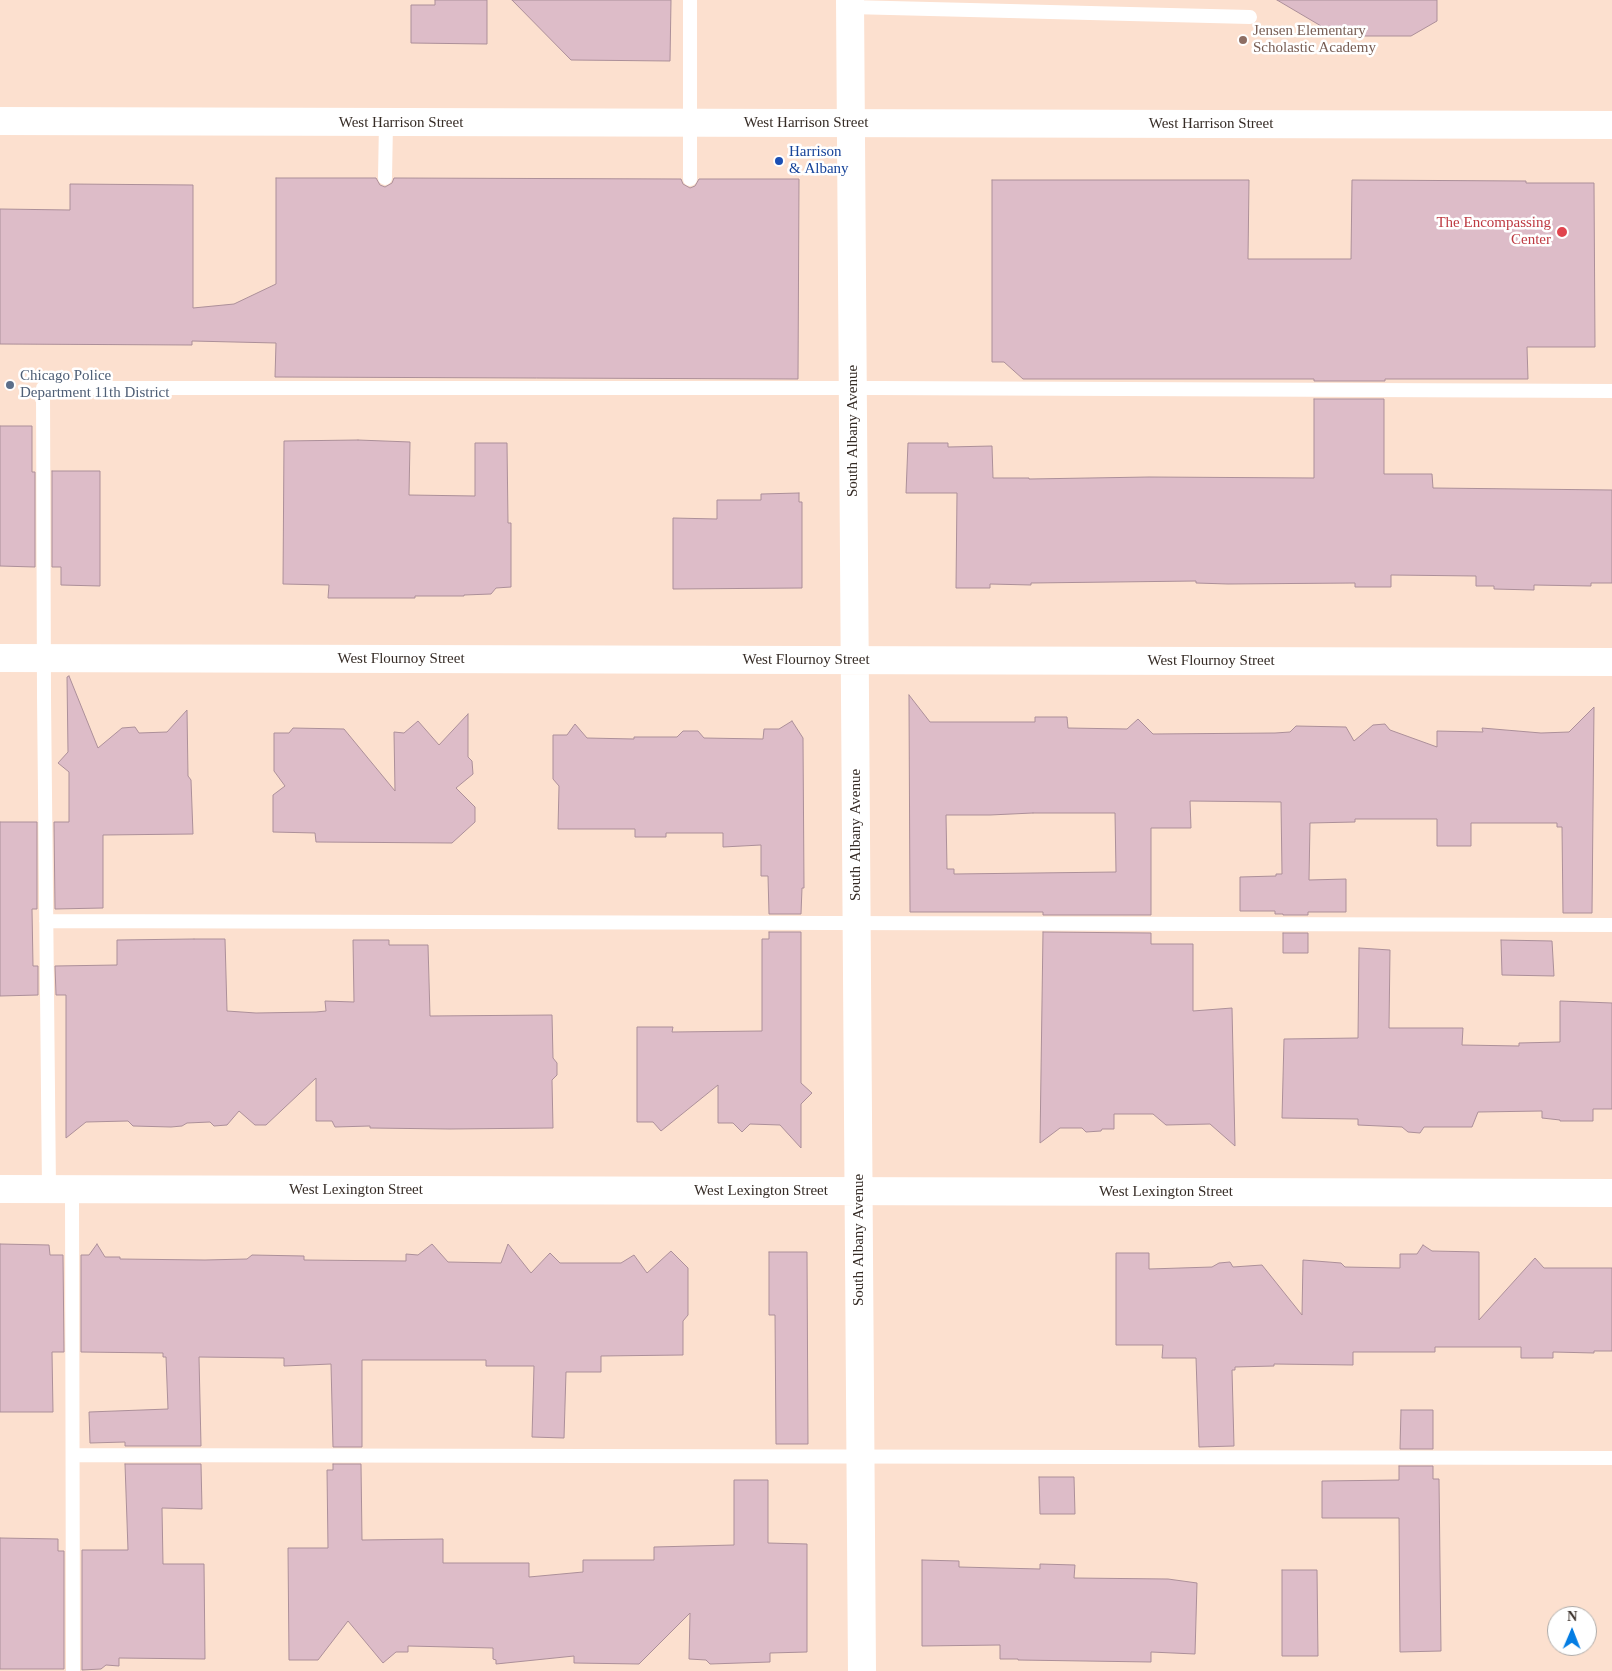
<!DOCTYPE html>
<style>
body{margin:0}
#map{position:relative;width:1612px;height:1671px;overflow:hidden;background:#fce0cf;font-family:Georgia,serif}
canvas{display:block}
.north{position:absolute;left:1547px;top:1606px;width:50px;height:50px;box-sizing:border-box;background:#fff;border:1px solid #afaba8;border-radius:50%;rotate:1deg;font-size:14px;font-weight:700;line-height:20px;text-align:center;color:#362c26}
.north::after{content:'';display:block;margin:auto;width:18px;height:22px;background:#047de3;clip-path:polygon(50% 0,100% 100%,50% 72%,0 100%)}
</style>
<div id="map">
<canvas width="1612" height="1671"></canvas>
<div class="north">N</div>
</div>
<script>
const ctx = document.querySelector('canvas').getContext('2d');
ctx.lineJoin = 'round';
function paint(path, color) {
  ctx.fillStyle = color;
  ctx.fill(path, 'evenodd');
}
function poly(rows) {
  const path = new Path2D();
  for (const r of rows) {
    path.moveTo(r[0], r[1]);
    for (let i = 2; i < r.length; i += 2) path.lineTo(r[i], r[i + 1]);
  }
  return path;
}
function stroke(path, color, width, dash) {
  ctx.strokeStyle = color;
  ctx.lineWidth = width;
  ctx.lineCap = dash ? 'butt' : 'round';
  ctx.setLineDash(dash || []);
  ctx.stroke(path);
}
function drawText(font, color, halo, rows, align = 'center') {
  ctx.font = font + ' Georgia,serif';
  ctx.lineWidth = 5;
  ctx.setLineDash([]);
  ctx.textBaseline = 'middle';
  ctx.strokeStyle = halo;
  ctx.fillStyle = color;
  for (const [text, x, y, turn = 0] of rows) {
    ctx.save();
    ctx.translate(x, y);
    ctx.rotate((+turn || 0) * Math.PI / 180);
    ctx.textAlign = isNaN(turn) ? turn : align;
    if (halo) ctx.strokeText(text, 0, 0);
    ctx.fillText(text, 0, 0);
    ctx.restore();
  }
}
const building = poly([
 [435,0,487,0,487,44,411,43,411,5,435,5,435,0],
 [512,0,671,0,670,61,571,60,512,0],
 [1277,0,1437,0,1437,21,1411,36,1338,36,1277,0],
 [276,178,376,178,380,185,385,187,392,183,394,178,681,179,683,184,690,188,695,186,699,179,799,179,798,379,275,377,276,343,192,341,192,345,0,344,0,209,70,210,70,184,193,185,193,308,234,304,276,284,276,178],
 [992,180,1249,180,1248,259,1351,259,1352,180,1526,181,1526,183,1594,183,1595,347,1527,347,1528,379,1385,379,1385,381,1314,381,1314,379,1023,379,1004,362,992,362,992,180],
 [1314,399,1384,399,1384,474,1432,474,1433,488,1612,490,1612,583,1591,583,1591,586,1534,585,1534,590,1494,589,1494,586,1476,586,1476,576,1391,575,1391,587,1355,587,1355,583,1228,584,1196,583,1196,581,1031,583,1031,585,990,584,990,588,956,588,957,493,906,493,908,443,948,443,948,447,992,446,993,478,1029,478,1029,479,1149,477,1314,478,1314,399],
 [0,426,32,426,32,472,35,472,35,567,0,566,0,426],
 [358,440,410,442,409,495,475,496,475,443,507,443,508,523,511,523,511,587,496,588,491,594,464,595,464,596,415,596,415,598,328,598,329,585,283,584,284,441,358,440],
 [52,471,100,471,100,586,61,585,61,567,52,567,52,471],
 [799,493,799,502,802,502,802,588,673,589,673,518,717,519,717,500,761,500,761,494,799,493],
 [69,676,98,748,122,728,135,727,139,733,167,732,187,710,188,776,191,780,193,834,103,835,103,908,55,909,54,822,69,822,69,772,58,763,68,752,67,677,69,676],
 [909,695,930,722,1035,722,1035,717,1067,717,1068,728,1127,729,1138,719,1153,734,1275,733,1290,732,1296,726,1346,727,1354,741,1373,725,1385,724,1390,730,1437,747,1437,731,1483,732,1482,728,1541,733,1569,732,1594,707,1592,913,1563,913,1562,827,1557,827,1557,823,1471,823,1471,846,1437,846,1437,819,1355,819,1355,822,1310,823,1309,880,1346,879,1346,912,1308,912,1308,915,1283,915,1283,914,1275,914,1275,911,1240,911,1240,877,1276,876,1276,874,1282,874,1281,802,1190,801,1191,828,1151,828,1151,915,1043,915,1043,912,910,912,909,695],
 [1033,813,1115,813,1116,872,954,874,954,869,947,869,946,815,990,815,1033,813],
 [468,714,468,757,472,761,473,774,456,788,475,807,475,822,452,843,316,842,315,833,273,832,273,795,285,786,274,771,274,733,289,733,293,728,344,729,395,791,394,732,404,733,418,721,439,745,468,714],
 [792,721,803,738,804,888,802,888,801,914,769,914,768,876,761,876,761,845,723,847,723,833,666,833,666,837,635,837,635,829,558,829,559,786,553,779,553,735,567,735,575,724,587,738,634,739,634,737,677,737,683,731,698,731,704,738,763,739,764,729,779,729,792,721],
 [0,822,37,822,37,909,32,909,33,966,38,966,38,995,0,996,0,822],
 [769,932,801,932,801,1083,812,1093,801,1104,801,1148,780,1125,750,1124,742,1132,733,1123,718,1123,718,1085,661,1131,653,1122,637,1122,637,1027,673,1027,672,1032,762,1031,762,939,769,939,769,932],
 [1043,932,1151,933,1151,944,1193,944,1193,1011,1232,1008,1235,1146,1210,1124,1166,1125,1153,1114,1114,1114,1114,1129,1102,1129,1101,1131,1086,1132,1082,1128,1060,1128,1040,1143,1043,932],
 [1283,933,1308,933,1308,953,1283,953,1283,933],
 [194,939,225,939,227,1011,256,1013,316,1012,326,1011,325,1001,354,1002,353,940,389,940,389,945,428,945,430,1016,552,1015,553,1058,557,1063,557,1075,552,1080,553,1128,450,1129,370,1128,370,1126,335,1127,332,1121,316,1121,316,1078,266,1125,255,1125,239,1111,227,1125,214,1126,210,1122,187,1123,182,1126,171,1127,133,1126,128,1121,86,1122,66,1138,66,995,56,995,55,966,117,965,117,940,194,939],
 [1501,940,1552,941,1554,976,1502,975,1501,940],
 [1359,948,1390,950,1389,1028,1463,1028,1462,1045,1519,1046,1519,1043,1560,1042,1560,1001,1612,1003,1612,1109,1593,1109,1593,1121,1560,1121,1560,1120,1542,1118,1542,1111,1478,1112,1472,1127,1424,1127,1420,1133,1408,1132,1402,1127,1358,1125,1358,1119,1282,1118,1284,1039,1358,1038,1359,948],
 [0,1244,49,1245,50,1255,63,1255,64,1352,52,1352,53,1412,0,1412,0,1244],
 [97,1244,105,1257,120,1257,120,1259,205,1260,247,1259,252,1255,304,1256,304,1260,406,1261,406,1254,418,1255,432,1244,448,1262,501,1263,508,1244,531,1273,550,1253,560,1263,621,1263,634,1255,647,1273,671,1251,688,1268,688,1315,683,1321,683,1355,601,1356,601,1372,566,1372,564,1438,532,1437,534,1366,486,1366,486,1360,362,1360,362,1447,333,1447,331,1364,284,1366,284,1358,199,1357,201,1446,125,1446,125,1442,90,1443,89,1412,168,1409,166,1357,163,1357,163,1353,81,1352,81,1255,89,1255,97,1244],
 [1423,1245,1432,1251,1479,1252,1479,1320,1535,1258,1544,1268,1612,1268,1612,1351,1594,1351,1594,1353,1553,1352,1553,1358,1521,1358,1521,1347,1435,1347,1435,1352,1353,1352,1353,1365,1274,1364,1274,1366,1235,1367,1235,1370,1232,1370,1234,1446,1199,1447,1196,1358,1162,1358,1163,1345,1116,1345,1116,1253,1149,1253,1149,1269,1212,1267,1219,1263,1230,1262,1233,1267,1262,1265,1302,1315,1303,1260,1341,1263,1345,1267,1400,1268,1400,1254,1417,1254,1423,1245],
 [769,1252,807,1252,808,1444,776,1444,775,1315,769,1315,769,1252],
 [1401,1410,1433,1410,1433,1449,1400,1449,1401,1410],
 [125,1464,201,1464,202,1509,162,1508,163,1564,204,1564,205,1659,119,1658,119,1666,106,1665,101,1669,82,1670,82,1550,128,1550,125,1464],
 [333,1464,361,1464,362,1540,443,1539,443,1563,529,1563,529,1577,583,1572,583,1560,654,1560,654,1547,734,1545,734,1480,768,1480,768,1543,807,1544,807,1652,770,1653,770,1662,710,1664,706,1660,689,1659,690,1613,639,1664,574,1663,574,1656,496,1664,496,1660,493,1659,493,1648,408,1646,408,1652,396,1652,383,1663,348,1621,318,1660,289,1660,288,1548,328,1548,327,1470,333,1470,333,1464],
 [1399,1466,1433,1466,1433,1479,1439,1479,1441,1651,1400,1652,1399,1518,1322,1518,1322,1481,1399,1480,1399,1466],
 [1039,1477,1074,1477,1075,1514,1040,1514,1039,1477],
 [0,1538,58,1539,58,1551,64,1551,64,1669,0,1669,0,1538],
 [922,1560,959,1561,959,1567,1040,1569,1040,1564,1075,1565,1074,1578,1168,1579,1197,1583,1195,1654,1151,1652,1151,1662,1018,1660,1018,1659,1000,1659,1000,1645,922,1646,922,1560],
 [1282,1570,1317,1570,1318,1656,1282,1656,1282,1570]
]);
paint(building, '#ddbcc8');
stroke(building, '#ac8f99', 1);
stroke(poly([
 [850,7,1250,17],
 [385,178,386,123],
 [690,179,690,0],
 [46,921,1612,925],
 [49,1189,44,696,43,388,878,388,1612,391],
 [72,1189,73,1671],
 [73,1455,1612,1458]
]), '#fff', 14);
stroke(poly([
 [850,0,862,1671],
 [0,658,1612,662],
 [0,1189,1612,1193]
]), '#fff', 28);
stroke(poly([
 [0,121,1612,125]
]), '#fff', 28);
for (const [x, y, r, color] of [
 [1243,40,5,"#8d6e63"],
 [779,161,5,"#1a4fb4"],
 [1562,232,6,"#e0444e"],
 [10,385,5,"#5c6f8a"]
]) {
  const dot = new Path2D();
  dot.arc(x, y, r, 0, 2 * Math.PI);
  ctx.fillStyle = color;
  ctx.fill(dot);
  stroke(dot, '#fff', 2);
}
drawText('15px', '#785e54', '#fff', [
 ["Jensen Elementary",1253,31],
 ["Scholastic Academy",1253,48]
], 'left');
drawText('15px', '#362c26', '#fff', [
 ["West Harrison Street",401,123],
 ["West Harrison Street",806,123],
 ["West Harrison Street",1211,124],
 ["South Albany Avenue",853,431,-90],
 ["West Flournoy Street",401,659],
 ["West Flournoy Street",806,660],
 ["West Flournoy Street",1211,661],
 ["South Albany Avenue",856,835,-90],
 ["West Lexington Street",356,1190],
 ["West Lexington Street",761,1191],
 ["West Lexington Street",1166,1192],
 ["South Albany Avenue",859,1240,-90]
]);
drawText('15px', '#164399', '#fff', [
 ["Harrison",789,152],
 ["& Albany",789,169]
], 'left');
drawText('15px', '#be3a42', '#fff', [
 ["The Encompassing",1551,223],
 ["Center",1551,240]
], 'right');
drawText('15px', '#4e5e75', '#fff', [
 ["Chicago Police",20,376],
 ["Department 11th District",20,393]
], 'left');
</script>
